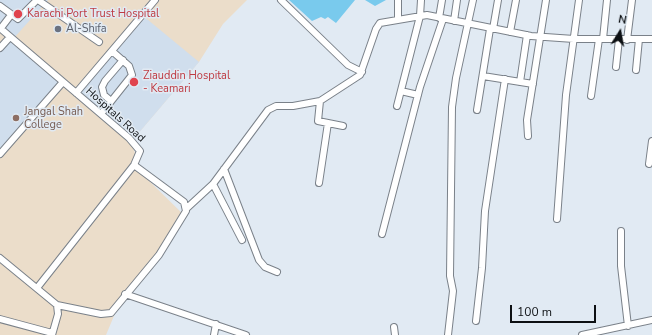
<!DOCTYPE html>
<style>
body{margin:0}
#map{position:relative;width:652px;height:335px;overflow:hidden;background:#e1eaf3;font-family:"Nunito Sans",sans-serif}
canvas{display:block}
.north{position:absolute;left:600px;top:12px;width:40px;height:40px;-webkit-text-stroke:3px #e1eaf3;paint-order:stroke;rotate:11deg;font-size:11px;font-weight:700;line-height:16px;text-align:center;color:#0d1013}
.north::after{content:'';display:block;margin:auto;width:14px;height:18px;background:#0d1013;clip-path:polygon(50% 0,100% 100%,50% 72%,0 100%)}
.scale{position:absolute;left:510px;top:305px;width:86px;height:18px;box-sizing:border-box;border:2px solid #0d1013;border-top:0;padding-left:5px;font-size:12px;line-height:14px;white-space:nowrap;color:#0d1013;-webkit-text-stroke:3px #e1eaf3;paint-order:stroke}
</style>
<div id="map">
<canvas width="652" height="335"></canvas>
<div class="north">N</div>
<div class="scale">100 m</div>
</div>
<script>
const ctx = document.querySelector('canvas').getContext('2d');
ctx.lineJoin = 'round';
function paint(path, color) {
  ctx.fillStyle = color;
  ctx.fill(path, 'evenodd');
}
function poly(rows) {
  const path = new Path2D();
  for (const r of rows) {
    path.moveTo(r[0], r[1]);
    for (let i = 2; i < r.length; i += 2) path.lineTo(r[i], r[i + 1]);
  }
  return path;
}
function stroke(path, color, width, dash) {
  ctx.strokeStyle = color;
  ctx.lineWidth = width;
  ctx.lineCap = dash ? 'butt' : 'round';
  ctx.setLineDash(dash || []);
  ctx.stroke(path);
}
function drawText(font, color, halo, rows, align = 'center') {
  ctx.font = font + ' "Nunito Sans",sans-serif';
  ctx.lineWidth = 3;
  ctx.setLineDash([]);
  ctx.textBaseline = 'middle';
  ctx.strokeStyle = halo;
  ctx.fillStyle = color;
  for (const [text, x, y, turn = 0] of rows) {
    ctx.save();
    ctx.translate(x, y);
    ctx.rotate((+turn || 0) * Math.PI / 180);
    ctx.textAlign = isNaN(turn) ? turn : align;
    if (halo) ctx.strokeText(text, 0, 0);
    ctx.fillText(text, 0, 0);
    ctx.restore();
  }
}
paint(poly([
 [0,0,247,0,223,24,199,62,131,142,143,175,185,216,116,311,106,335,0,335]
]), '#ebddca');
paint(poly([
 [0,0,48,0,13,39,63,82,0,154,0,48,10,37,0,28],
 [142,15,199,62,131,142,76,93]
]), '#d0deed');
paint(poly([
 [289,0,355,0,336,23,328,17,325,19,321,17,312,21],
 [365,0,386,0,375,6]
]), '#79caed');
const minor = poly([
 [38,0,99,42],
 [281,0,348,65,362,72],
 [0,6,18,19,37,0],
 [439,18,442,0],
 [398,20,398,0],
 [454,21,457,0],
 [0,28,129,138,140,151,134,165,37,288],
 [1,28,11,15],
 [493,29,498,0],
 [510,32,516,0],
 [603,39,607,0],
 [627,40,632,0],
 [0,48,10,37],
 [616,67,619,39],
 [636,70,639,39],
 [483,76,533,84],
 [520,82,527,35],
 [401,91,418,95],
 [76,93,155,0],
 [591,96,599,39],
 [111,101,104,95,102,87,105,81,123,60],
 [320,101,318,121,343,126],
 [397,106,420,16,421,0],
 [477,110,490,29],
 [101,114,132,75,129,66,112,51],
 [528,136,527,120,546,0],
 [0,154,63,82],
 [649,164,652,141],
 [224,169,259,260,265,267,277,272],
 [319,183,328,123],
 [213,184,242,240],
 [187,208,213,184,268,110,276,106,293,106,320,101,360,75,376,29,380,23,427,15,531,36,574,39,652,39],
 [557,219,566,95,579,0],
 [621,231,621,266,628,326],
 [382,234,420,87,443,19],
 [0,258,57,305,58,314,52,335],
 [125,294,246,335],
 [57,305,101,314,111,313,159,255,186,211,184,202,134,165],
 [0,319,52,333],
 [476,321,482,268,485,211,505,79],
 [394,327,395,335],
 [214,335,216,324],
 [448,335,453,291,450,276,452,107,456,78,473,0],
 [582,335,652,320]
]);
stroke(minor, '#7a8189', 8);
stroke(minor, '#fff', 6);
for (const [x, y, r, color] of [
 [18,14,5,"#e0444e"],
 [58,29,4,"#6b7280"],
 [134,82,5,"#e0444e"],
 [16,118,4,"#8d6e63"]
]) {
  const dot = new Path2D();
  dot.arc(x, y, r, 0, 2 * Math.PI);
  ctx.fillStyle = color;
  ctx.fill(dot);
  stroke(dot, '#e1eaf3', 1.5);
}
drawText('11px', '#be3a42', '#e1eaf3', [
 ["Karachi Port Trust Hospital",27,14],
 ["Ziauddin Hospital",143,76],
 ["- Keamari",143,89]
], 'left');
drawText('11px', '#5b616d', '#e1eaf3', [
 ["Al-Shifa",66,29]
], 'left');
drawText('11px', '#785e54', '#e1eaf3', [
 ["Jangal Shah",24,112],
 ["College",24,125]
], 'left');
drawText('11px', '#0d1013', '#e1eaf3', [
 ["Hospitals Road",115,115,42]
]);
</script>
